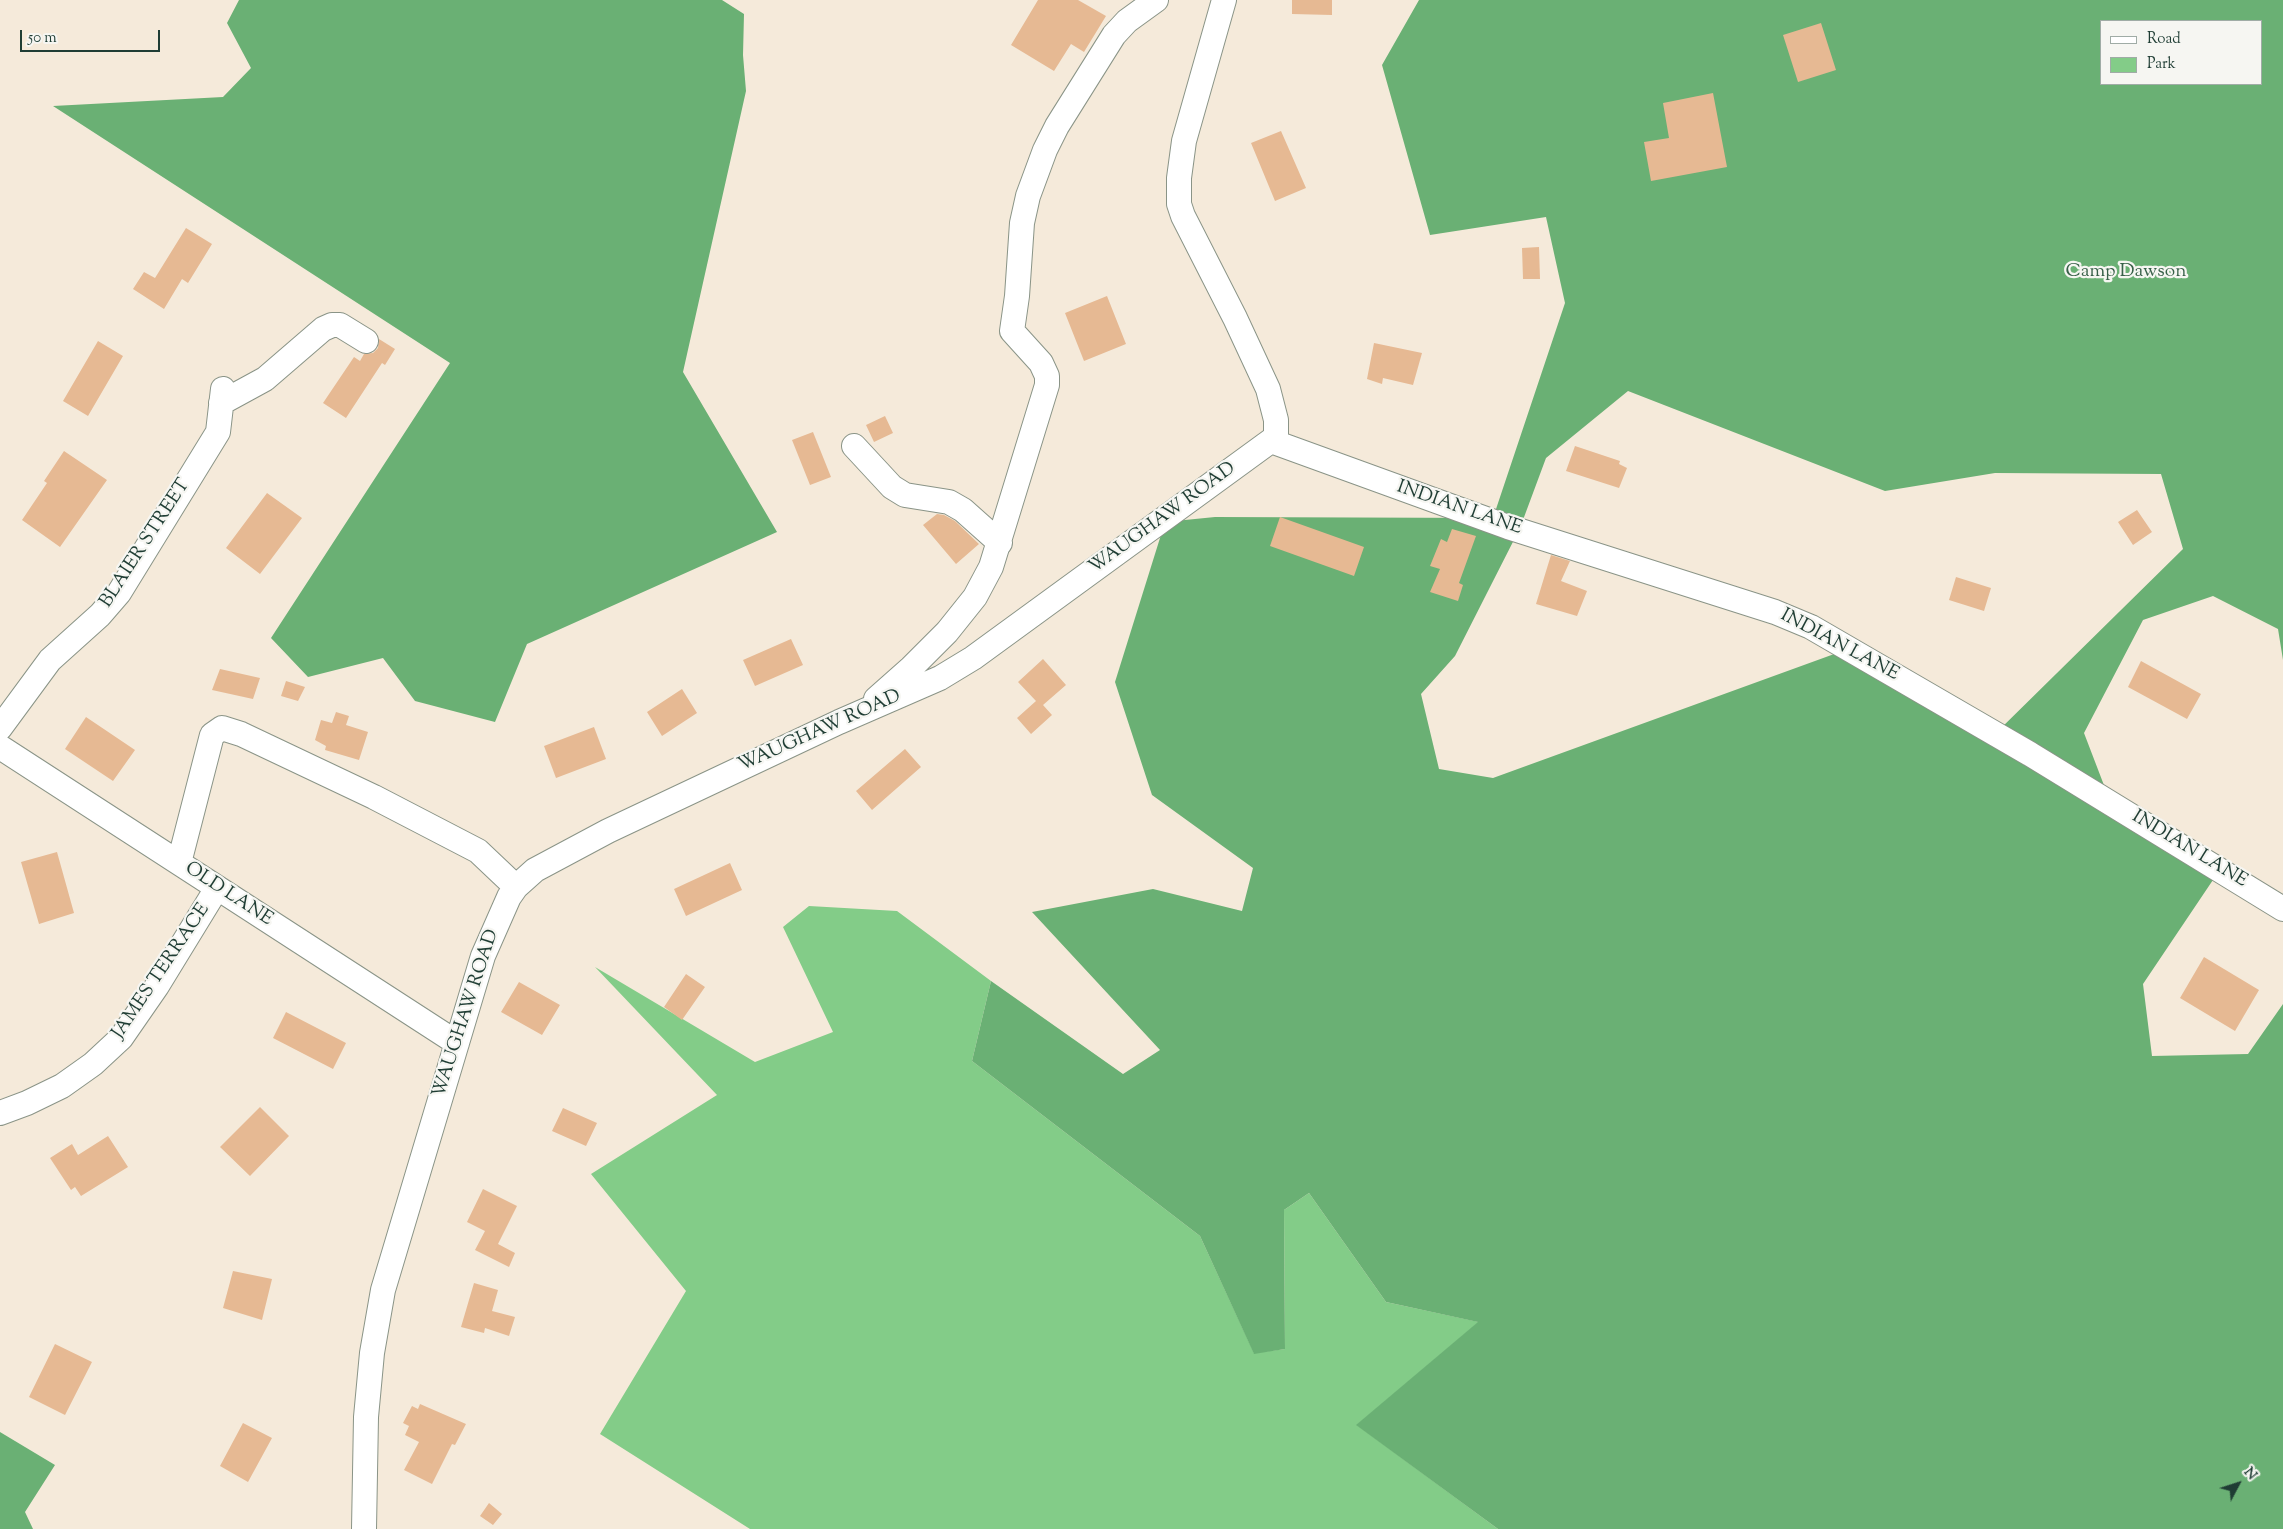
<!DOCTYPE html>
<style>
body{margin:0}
#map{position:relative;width:2283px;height:1529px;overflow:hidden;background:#f5eada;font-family:"Sorts Mill Goudy",serif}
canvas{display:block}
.legend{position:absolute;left:2100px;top:20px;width:162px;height:65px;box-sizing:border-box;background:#f6f6f2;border:1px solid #a0aca6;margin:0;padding:6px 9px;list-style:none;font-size:15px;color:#1f3d34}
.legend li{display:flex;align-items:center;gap:10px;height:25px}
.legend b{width:25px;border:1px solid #a0aca6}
.north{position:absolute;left:2213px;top:1459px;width:50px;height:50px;-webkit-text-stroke:4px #f6f6f2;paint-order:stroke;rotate:50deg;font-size:14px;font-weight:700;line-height:20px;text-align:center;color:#1f3d34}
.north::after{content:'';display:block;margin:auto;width:18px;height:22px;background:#1f3d34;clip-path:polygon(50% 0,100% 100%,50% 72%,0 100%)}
.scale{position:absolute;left:20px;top:30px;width:140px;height:22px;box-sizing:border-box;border:2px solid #1f3d34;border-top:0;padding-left:6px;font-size:15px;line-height:18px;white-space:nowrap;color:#1f3d34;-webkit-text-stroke:4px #f6f6f2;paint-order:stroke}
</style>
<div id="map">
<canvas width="2283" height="1529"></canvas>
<ul class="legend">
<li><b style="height:6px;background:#fff"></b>Road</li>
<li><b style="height:14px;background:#83cc88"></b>Park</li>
</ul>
<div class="north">N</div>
<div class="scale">50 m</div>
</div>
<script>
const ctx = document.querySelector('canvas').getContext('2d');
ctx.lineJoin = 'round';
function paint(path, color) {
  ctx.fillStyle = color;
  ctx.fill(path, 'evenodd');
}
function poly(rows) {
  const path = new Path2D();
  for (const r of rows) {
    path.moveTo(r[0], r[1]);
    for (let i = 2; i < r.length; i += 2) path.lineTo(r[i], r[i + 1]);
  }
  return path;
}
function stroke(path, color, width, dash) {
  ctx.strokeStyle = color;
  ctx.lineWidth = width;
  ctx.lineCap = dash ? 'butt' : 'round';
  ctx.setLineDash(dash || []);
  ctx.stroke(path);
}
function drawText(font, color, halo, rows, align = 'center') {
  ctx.font = font + ' "Sorts Mill Goudy",serif';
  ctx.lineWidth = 4.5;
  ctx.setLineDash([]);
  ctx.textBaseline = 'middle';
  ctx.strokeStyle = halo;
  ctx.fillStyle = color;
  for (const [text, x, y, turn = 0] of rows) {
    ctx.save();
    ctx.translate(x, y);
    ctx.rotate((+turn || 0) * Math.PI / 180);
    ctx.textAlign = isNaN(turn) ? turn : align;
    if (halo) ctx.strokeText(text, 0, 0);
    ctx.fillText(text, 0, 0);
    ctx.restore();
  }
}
paint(poly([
 [809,906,897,911,991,981,972,1061,1200,1236,1254,1353,1285,1349,1284,1210,1309,1193,1386,1302,1479,1322,1357,1425,1498,1529,750,1529,600,1434,686,1291,591,1174,717,1095,595,967,755,1062,833,1032,783,927]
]), '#83cc88');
paint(poly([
 [239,0,722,0,744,14,743,55,746,91,683,372,777,532,527,644,495,722,415,701,383,658,308,677,271,638,450,363,53,106,223,97,251,68,227,23],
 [1419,0,2283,0,2283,660,2278,629,2213,596,2143,620,2084,733,2115,814,2219,871,2143,984,2152,1056,2248,1054,2283,1004,2283,1529,1498,1529,1356,1425,1478,1322,1386,1302,1309,1193,1284,1210,1285,1349,1254,1354,1200,1236,972,1061,991,981,1123,1074,1160,1050,1032,912,1153,889,1242,911,1253,868,1152,795,1115,682,1165,522,1215,517,1493,518,1565,303,1546,217,1430,235,1382,65],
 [2102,21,2262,21,2262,84,2102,84],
 [1628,391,1885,491,1995,473,2161,474,2183,549,1994,735,1859,645,1493,778,1439,769,1421,694,1455,656,1520,528,1546,458],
 [0,1432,55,1465,25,1512,33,1529,0,1529]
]), '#6ab074');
paint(poly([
 [1038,0,1078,0,1106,16,1084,52,1071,44,1054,71,1011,45],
 [1292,0,1332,0,1332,15,1292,14],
 [1821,23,1836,70,1798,82,1783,35],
 [1713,93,1727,167,1651,181,1644,142,1669,138,1663,103],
 [1281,131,1306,188,1275,201,1251,143],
 [186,228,212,244,188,283,182,279,164,309,133,289,144,272,155,278],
 [1539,247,1540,279,1523,279,1522,248],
 [1107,296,1126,344,1084,361,1065,313],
 [379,339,395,349,385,365,382,363,346,418,323,403,354,357,360,361,364,354,373,353,378,348],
 [98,341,123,356,88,416,63,401],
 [1374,343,1422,353,1413,385,1383,378,1382,384,1367,379],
 [885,416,893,433,874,442,866,425],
 [813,432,831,477,810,485,792,440],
 [1575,446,1620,461,1619,464,1627,468,1619,488,1566,471],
 [64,451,107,480,60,547,22,520,47,483,44,481],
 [267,493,302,518,260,574,226,548],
 [2137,510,2152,532,2133,545,2118,522],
 [937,514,944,515,955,521,979,544,956,564,923,525],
 [1280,517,1364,547,1354,576,1270,546],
 [1452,529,1476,536,1459,583,1463,585,1458,601,1430,592,1440,569,1430,566,1441,539,1447,542],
 [1551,555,1570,561,1561,581,1587,591,1577,616,1536,604],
 [1956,577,1991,588,1984,611,1949,600],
 [791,639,803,665,755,686,743,660],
 [1043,659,1066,685,1043,705,1052,715,1031,734,1017,718,1036,701,1018,682],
 [2141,661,2201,694,2187,719,2128,687],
 [220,669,260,678,253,699,212,690],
 [286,681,305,687,298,701,281,696],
 [682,689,697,713,662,736,647,712],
 [336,712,349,716,346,725,368,732,359,760,325,750,326,746,315,740,321,720,332,723],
 [86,717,135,750,113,781,65,749],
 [594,727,606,759,556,778,544,746],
 [905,749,921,767,872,810,856,791],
 [57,852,74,913,39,924,21,862],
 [730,863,742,890,686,916,674,889],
 [2204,957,2259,990,2235,1031,2180,998],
 [686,974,705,987,682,1020,664,1007],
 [519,982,560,1005,542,1035,501,1012],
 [286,1012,346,1043,333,1069,273,1038],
 [260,1107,289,1136,250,1176,220,1147],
 [563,1108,597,1123,586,1146,552,1131],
 [108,1136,128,1167,81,1196,75,1187,71,1190,50,1158,72,1144,78,1155],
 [483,1189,517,1206,498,1244,515,1253,509,1267,475,1250,485,1231,467,1222],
 [233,1271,272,1279,262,1320,223,1308],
 [474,1283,498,1290,492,1311,515,1317,509,1336,485,1328,484,1333,461,1327],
 [55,1344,92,1362,65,1415,29,1397],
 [420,1404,466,1424,455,1445,452,1444,432,1484,404,1470,419,1442,405,1435,409,1426,403,1423,412,1406,418,1409],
 [243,1423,272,1438,248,1482,220,1466],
 [489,1503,502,1514,493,1525,480,1516]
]), '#e6b993');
const minor = poly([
 [221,403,265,379,323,329,332,325,340,325,366,341],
 [1271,441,1508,527,1775,612,1811,627,2030,754,2283,909],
 [854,446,892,487,905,495,949,502,963,510,1000,543],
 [876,699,911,668,947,632,975,597,991,567,1047,385,1047,376,1041,363,1012,331,1017,296,1022,223,1028,196,1045,150,1057,126,1114,35,1127,21,1156,0],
 [0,728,50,660,100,615,119,593,218,432,223,389],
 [0,747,457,1043],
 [179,863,212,735,222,728,241,734,374,797,478,851,516,887],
 [0,1113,27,1103,62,1086,93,1064,121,1038,157,986,217,888],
 [364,1529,366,1417,372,1353,383,1290,483,956,509,897,516,887,535,870,608,831,839,722,940,678,973,658,1276,437,1276,420,1268,389,1235,318,1183,216,1179,204,1179,178,1184,141,1224,0]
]);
stroke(minor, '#8a9487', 26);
stroke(minor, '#fff', 24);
drawText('19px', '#386149', '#f6f6f2', [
 ["Camp Dawson",2126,273]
]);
drawText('19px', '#1f3d34', '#f6f6f2', [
 ["INDIAN LANE",1459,509,19],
 ["WAUGHAW ROAD",1163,519,-36],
 ["BLAIER STREET",146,544,-57],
 ["INDIAN LANE",1839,646,28],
 ["WAUGHAW ROAD",820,732,-24],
 ["INDIAN LANE",2189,850,31],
 ["OLD LANE",228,895,33],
 ["JAMES TERRACE",162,972,-56],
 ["WAUGHAW ROAD",467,1014,-72]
]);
</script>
